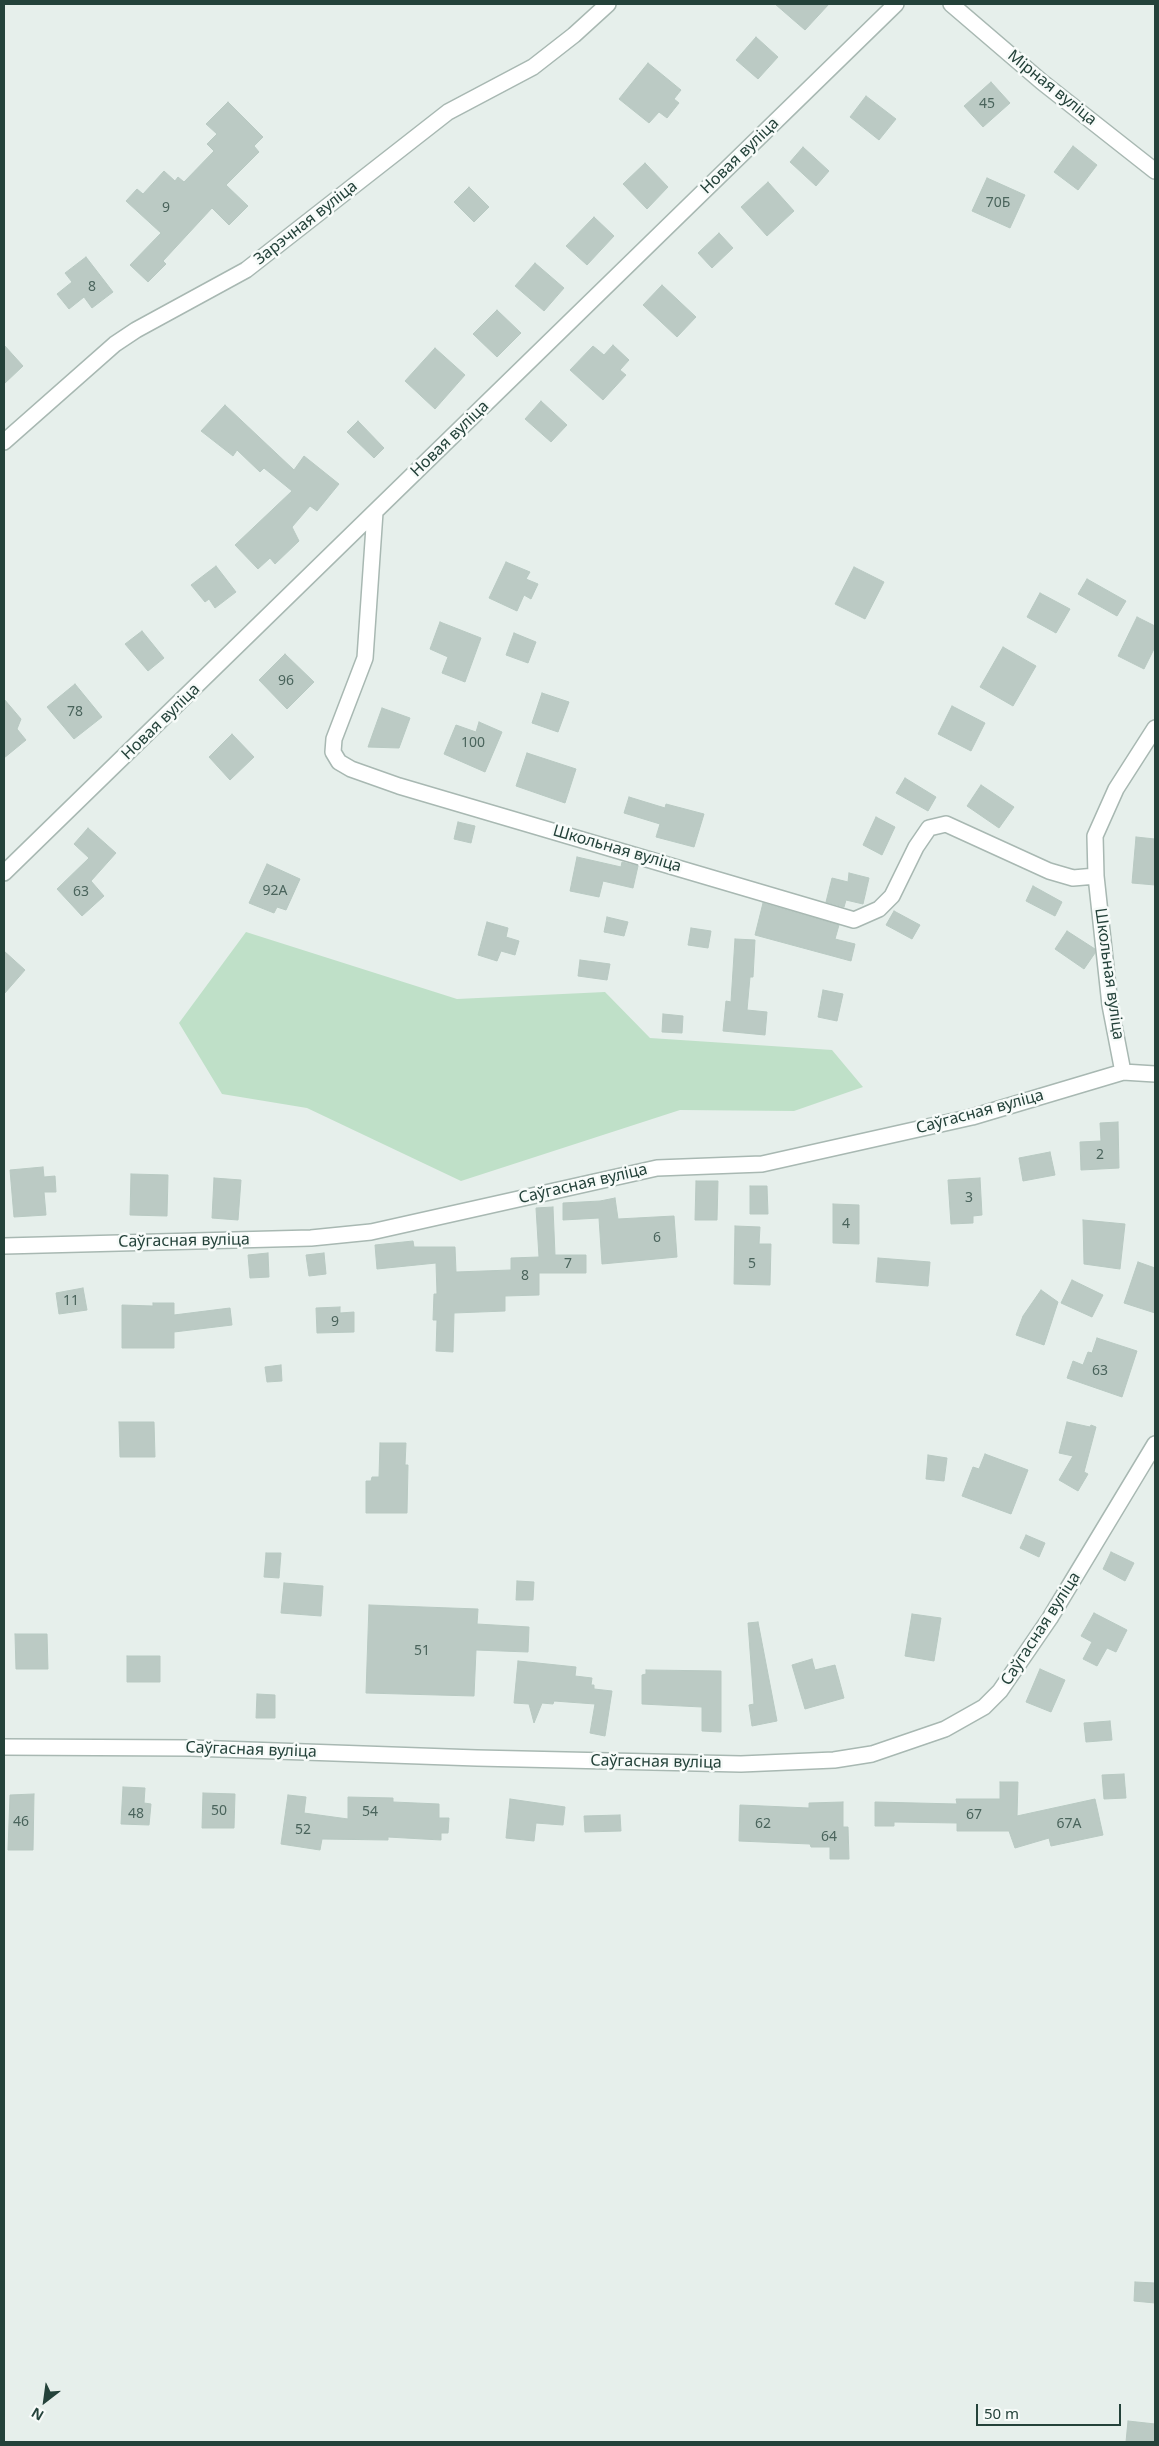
<!DOCTYPE html>
<meta charset="utf-8">
<style>
body{margin:0}
#map{position:relative;width:1159px;height:2446px;overflow:hidden;background:#e6efeb;font-family:"Noto Sans",sans-serif}
canvas{display:block}
.frame{position:absolute;inset:0;border:5px solid #24423a;pointer-events:none}
.north{position:absolute;left:20px;top:2376px;width:50px;height:50px;-webkit-text-stroke:4px #f7fbf9;paint-order:stroke;rotate:210deg;font-size:14px;font-weight:700;line-height:20px;text-align:center;color:#24423a}
.north::after{content:'';display:block;margin:auto;width:18px;height:22px;background:#24423a;clip-path:polygon(50% 0,100% 100%,50% 72%,0 100%)}
.scale{position:absolute;left:976px;top:2404px;width:145px;height:22px;box-sizing:border-box;border:2px solid #24423a;border-top:0;padding-left:6px;font-size:15px;line-height:18px;white-space:nowrap;color:#24423a;-webkit-text-stroke:4px #f7fbf9;paint-order:stroke}
</style>
<div id="map">
<canvas width="1159" height="2446"></canvas>
<div class="frame"></div>
<div class="north">N</div>
<div class="scale">50 m</div>
</div>
<script>
const ctx = document.querySelector('canvas').getContext('2d');
ctx.lineJoin = 'round';
function paint(path, color) {
  ctx.fillStyle = color;
  ctx.fill(path, 'evenodd');
}
function poly(rows) {
  const path = new Path2D();
  for (const r of rows) {
    path.moveTo(r[0], r[1]);
    for (let i = 2; i < r.length; i += 2) path.lineTo(r[i], r[i + 1]);
  }
  return path;
}
function stroke(path, color, width, dash) {
  ctx.strokeStyle = color;
  ctx.lineWidth = width;
  ctx.lineCap = dash ? 'butt' : 'round';
  ctx.setLineDash(dash || []);
  ctx.stroke(path);
}
function drawText(font, color, halo, rows, align = 'center') {
  ctx.font = font + ' "Noto Sans",sans-serif';
  ctx.lineWidth = 5;
  ctx.setLineDash([]);
  ctx.textBaseline = 'middle';
  ctx.strokeStyle = halo;
  ctx.fillStyle = color;
  for (const [text, x, y, turn = 0] of rows) {
    ctx.save();
    ctx.translate(x, y);
    ctx.rotate((+turn || 0) * Math.PI / 180);
    ctx.textAlign = isNaN(turn) ? turn : align;
    if (halo) ctx.strokeText(text, 0, 0);
    ctx.fillText(text, 0, 0);
    ctx.restore();
  }
}
paint(poly([
 [246,932,457,999,605,992,650,1038,832,1050,863,1087,794,1111,680,1110,461,1181,307,1108,222,1094,179,1023]
]), '#bfe0c8');
const building = poly([
 [775,4,829,4,805,30,775,4],
 [756,37,778,57,758,79,736,60,756,37],
 [648,63,681,90,674,99,679,103,667,118,659,112,649,123,619,99,648,63],
 [991,82,1010,103,983,127,964,106,991,82],
 [866,96,896,119,879,140,850,117,866,96],
 [228,102,263,137,254,146,259,152,226,185,248,206,229,225,212,208,163,261,166,264,148,282,130,265,161,233,126,201,137,189,143,194,164,171,175,181,178,177,184,182,214,151,207,144,217,134,206,124,228,102],
 [1073,146,1097,165,1078,190,1054,172,1073,146],
 [803,147,829,171,816,186,790,162,803,147],
 [645,163,668,187,647,209,623,184,645,163],
 [987,178,1025,195,1010,228,972,211,987,178],
 [768,182,794,211,767,236,741,207,768,182],
 [469,187,489,207,474,222,454,202,469,187],
 [594,217,614,236,587,265,566,246,594,217],
 [719,233,733,248,712,268,698,253,719,233],
 [86,257,113,292,92,308,84,297,69,309,57,294,72,282,65,273,86,257],
 [535,263,564,288,544,311,515,286,535,263],
 [662,285,696,317,677,337,643,305,662,285],
 [497,310,521,333,497,357,473,334,497,310],
 [4,345,23,366,4,384,4,345],
 [613,345,629,360,620,370,626,375,603,400,570,370,593,346,604,355,613,345],
 [435,348,465,375,435,409,405,381,435,348],
 [541,401,567,425,551,442,525,419,541,401],
 [225,405,294,470,304,456,339,484,317,511,310,506,292,527,299,541,275,564,270,558,258,569,235,545,292,491,264,468,260,472,237,450,233,456,201,431,225,405],
 [358,421,384,448,374,458,347,432,358,421],
 [506,562,530,572,526,579,538,584,531,599,524,595,517,611,489,598,506,562],
 [216,566,236,592,215,608,209,599,205,602,191,585,216,566],
 [854,567,884,582,865,619,835,604,854,567],
 [1087,579,1126,601,1117,616,1078,594,1087,579],
 [1040,593,1070,609,1056,633,1027,617,1040,593],
 [1137,617,1155,626,1155,647,1144,669,1118,656,1137,617],
 [440,622,481,638,465,682,442,673,448,657,430,649,440,622],
 [142,631,164,658,148,671,125,644,142,631],
 [514,633,536,642,528,663,506,655,514,633],
 [1003,647,1036,666,1013,706,980,687,1003,647],
 [285,654,314,682,287,709,259,680,285,654],
 [75,684,102,717,74,739,47,707,75,684],
 [542,693,569,702,558,732,532,723,542,693],
 [4,699,21,719,17,729,26,740,4,758,4,699],
 [952,706,985,723,971,751,938,734,952,706],
 [382,708,410,718,399,748,368,747,382,708],
 [479,722,502,732,485,772,444,754,456,725,476,732,479,722],
 [232,734,254,757,230,780,209,757,232,734],
 [527,753,576,769,565,803,516,786,527,753],
 [905,778,936,797,928,811,896,793,905,778],
 [981,785,1014,807,999,828,967,806,981,785],
 [629,797,665,808,666,804,704,814,694,847,656,837,660,824,624,813,629,797],
 [876,817,895,827,882,855,863,845,876,817],
 [458,822,475,826,471,843,454,839,458,822],
 [88,828,116,853,91,881,104,896,82,916,57,889,89,858,74,844,88,828],
 [1136,837,1155,839,1155,885,1132,883,1136,837],
 [577,857,621,867,622,862,638,866,633,888,603,881,599,897,570,891,577,857],
 [267,864,300,879,286,910,277,907,274,913,249,903,267,864],
 [849,873,869,878,863,904,846,900,844,907,826,902,832,878,848,882,849,873],
 [1033,886,1062,902,1055,916,1026,901,1033,886],
 [763,903,839,925,835,939,855,944,851,961,755,935,763,903],
 [894,911,920,925,912,939,886,925,894,911],
 [607,917,628,922,624,936,604,932,607,917],
 [487,922,508,928,506,937,519,941,515,955,501,951,497,961,478,955,487,922],
 [691,928,711,931,708,948,688,945,691,928],
 [1067,931,1095,949,1095,953,1084,969,1055,949,1067,931],
 [735,939,755,940,753,977,750,977,747,1010,767,1012,765,1035,723,1031,726,1001,731,1002,735,939],
 [4,951,25,970,4,994,4,951],
 [580,960,610,964,607,980,578,976,580,960],
 [823,990,843,994,837,1021,818,1017,823,990],
 [663,1014,683,1016,682,1033,662,1032,663,1014],
 [1118,1122,1119,1168,1081,1170,1080,1142,1101,1141,1100,1123,1118,1122],
 [1050,1152,1055,1175,1023,1181,1019,1158,1050,1152],
 [43,1167,44,1177,55,1176,56,1192,44,1192,46,1215,14,1217,10,1170,43,1167],
 [131,1174,168,1175,167,1216,130,1215,131,1174],
 [214,1178,241,1180,238,1220,212,1218,214,1178],
 [980,1178,982,1215,973,1216,973,1223,951,1224,948,1180,980,1178],
 [696,1181,718,1181,717,1220,695,1220,696,1181],
 [750,1186,767,1186,768,1214,750,1214,750,1186],
 [615,1198,618,1219,674,1216,677,1257,602,1264,599,1218,563,1220,563,1203,600,1201,615,1198],
 [833,1204,859,1205,859,1244,833,1243,833,1204],
 [553,1207,555,1255,586,1255,586,1273,539,1273,539,1295,505,1296,505,1311,454,1313,453,1352,436,1351,437,1320,433,1320,434,1294,437,1294,436,1263,377,1269,375,1245,413,1241,414,1247,455,1247,456,1272,511,1270,511,1258,539,1257,536,1208,553,1207],
 [1083,1220,1125,1224,1120,1269,1084,1264,1083,1220],
 [735,1226,760,1227,759,1244,771,1244,770,1285,734,1284,735,1226],
 [268,1253,269,1277,250,1278,248,1255,268,1253],
 [324,1253,326,1274,309,1276,306,1255,324,1253],
 [878,1258,930,1262,928,1286,876,1282,878,1258],
 [1138,1262,1155,1268,1155,1313,1124,1303,1138,1262],
 [1072,1280,1103,1295,1092,1317,1061,1303,1072,1280],
 [83,1288,87,1310,59,1314,56,1293,83,1288],
 [1041,1290,1058,1302,1044,1345,1016,1335,1023,1316,1041,1290],
 [153,1303,174,1303,174,1315,230,1308,232,1325,174,1332,174,1348,122,1348,122,1305,153,1306,153,1303],
 [340,1307,340,1313,354,1312,354,1332,317,1333,316,1308,340,1307],
 [1097,1338,1137,1351,1122,1397,1067,1378,1073,1361,1083,1365,1088,1352,1092,1353,1097,1338],
 [281,1365,282,1381,267,1382,265,1367,281,1365],
 [119,1422,154,1422,155,1457,120,1457,119,1422],
 [1067,1422,1090,1427,1091,1425,1096,1427,1084,1472,1088,1474,1078,1491,1059,1480,1073,1456,1059,1453,1067,1422],
 [380,1443,406,1443,405,1465,408,1465,407,1513,366,1513,366,1481,371,1481,372,1477,379,1477,380,1443],
 [985,1454,1028,1470,1011,1514,962,1496,973,1467,979,1469,985,1454],
 [928,1455,947,1458,944,1481,926,1479,928,1455],
 [1026,1535,1045,1543,1039,1557,1020,1548,1026,1535],
 [1111,1552,1134,1563,1125,1581,1103,1569,1111,1552],
 [266,1553,281,1553,279,1578,264,1577,266,1553],
 [517,1581,534,1582,533,1600,516,1600,517,1581],
 [284,1583,323,1586,321,1616,281,1613,284,1583],
 [369,1605,478,1609,477,1624,529,1627,528,1652,476,1650,474,1696,366,1693,369,1605],
 [1094,1613,1127,1630,1116,1652,1107,1648,1097,1666,1083,1659,1092,1642,1081,1636,1094,1613],
 [912,1614,941,1618,934,1661,905,1656,912,1614],
 [758,1622,777,1721,752,1726,749,1705,754,1704,748,1623,758,1622],
 [15,1634,47,1634,48,1669,16,1669,15,1634],
 [127,1656,160,1656,160,1682,127,1682,127,1656],
 [812,1659,815,1670,835,1665,844,1698,805,1709,792,1665,812,1659],
 [518,1661,576,1667,575,1676,592,1678,591,1685,594,1685,594,1689,612,1691,605,1736,590,1733,595,1704,554,1701,553,1704,542,1703,534,1723,529,1704,514,1703,518,1661],
 [1040,1669,1065,1680,1051,1712,1026,1702,1040,1669],
 [646,1670,721,1671,721,1732,702,1731,702,1707,642,1704,642,1675,646,1674,646,1670],
 [257,1694,275,1695,275,1718,256,1718,257,1694],
 [1110,1721,1112,1740,1086,1742,1084,1723,1110,1721],
 [1124,1774,1126,1798,1104,1799,1102,1775,1124,1774],
 [1000,1782,1018,1782,1017,1816,1095,1799,1103,1835,1051,1846,1049,1838,1015,1848,1009,1831,957,1831,957,1823,894,1822,894,1826,875,1826,875,1802,957,1804,956,1799,1000,1799,1000,1782],
 [123,1787,145,1788,144,1803,151,1804,149,1825,121,1824,123,1787],
 [203,1793,235,1794,234,1828,202,1828,203,1793],
 [34,1794,33,1850,8,1850,10,1795,34,1794],
 [288,1795,306,1797,304,1813,348,1819,348,1797,393,1798,393,1802,439,1804,439,1818,449,1818,448,1833,441,1833,441,1840,388,1837,388,1840,322,1839,320,1850,281,1844,288,1795],
 [510,1799,565,1807,563,1825,536,1823,534,1841,506,1838,510,1799],
 [843,1802,843,1827,848,1827,849,1859,830,1859,830,1847,811,1847,810,1844,739,1841,740,1805,809,1808,809,1803,843,1802],
 [620,1815,621,1831,585,1832,584,1816,620,1815],
 [1135,2282,1155,2283,1155,2303,1134,2301,1135,2282],
 [1128,2421,1155,2424,1155,2442,1126,2442,1128,2421]
]);
paint(building, '#bbcac4');
stroke(building, '#b8c9c2', 1);
const street = poly([
 [951,4,1042,82,1155,171],
 [4,442,115,344,136,330,246,270,448,112,533,67,574,35,608,4],
 [375,512,365,658,334,739,333,752,339,762,351,769,399,786,854,920,879,909,892,896,916,847,929,828,946,824,1049,871,1073,878,1096,876],
 [4,873,896,4],
 [1123,1072,1110,1005,1096,876,1095,836,1116,789,1155,728],
 [4,1246,311,1238,371,1232,657,1168,762,1164,972,1117,1123,1072,1155,1074],
 [4,1747,191,1748,477,1758,741,1764,834,1760,872,1754,945,1729,984,1707,1000,1691,1050,1618,1155,1444]
]);
stroke(street, '#a8b8b2', 18);
stroke(street, '#fff', 15);
drawText('14px', '#4a645c', null, [
 ["45",987,104],
 ["70Б",998,203],
 ["9",166,208],
 ["8",92,287],
 ["96",286,681],
 ["78",75,712],
 ["100",473,743],
 ["92А",275,891],
 ["63",81,892],
 ["2",1100,1155],
 ["3",969,1198],
 ["4",846,1224],
 ["6",657,1238],
 ["7",568,1264],
 ["5",752,1264],
 ["8",525,1276],
 ["11",71,1301],
 ["9",335,1322],
 ["63",1100,1371],
 ["51",422,1651],
 ["50",219,1811],
 ["54",370,1812],
 ["48",136,1814],
 ["67",974,1815],
 ["46",21,1822],
 ["62",763,1824],
 ["67А",1069,1824],
 ["52",303,1830],
 ["64",829,1837]
]);
drawText('16px', '#24423a', '#f7fbf9', [
 ["Мірная вуліца",1052,88,39],
 ["Новая вуліца",740,156,-44],
 ["Зарэчная вуліца",306,223,-38],
 ["Новая вуліца",450,439,-44],
 ["Новая вуліца",161,722,-44],
 ["Школьная вуліца",617,849,16],
 ["Школьная вуліца",1109,974,82],
 ["Саўгасная вуліца",980,1112,-15],
 ["Саўгасная вуліца",583,1184,-13],
 ["Саўгасная вуліца",184,1241,-1],
 ["Саўгасная вуліца",1041,1629,-57],
 ["Саўгасная вуліца",251,1750,2],
 ["Саўгасная вуліца",656,1762,1]
]);
</script>
